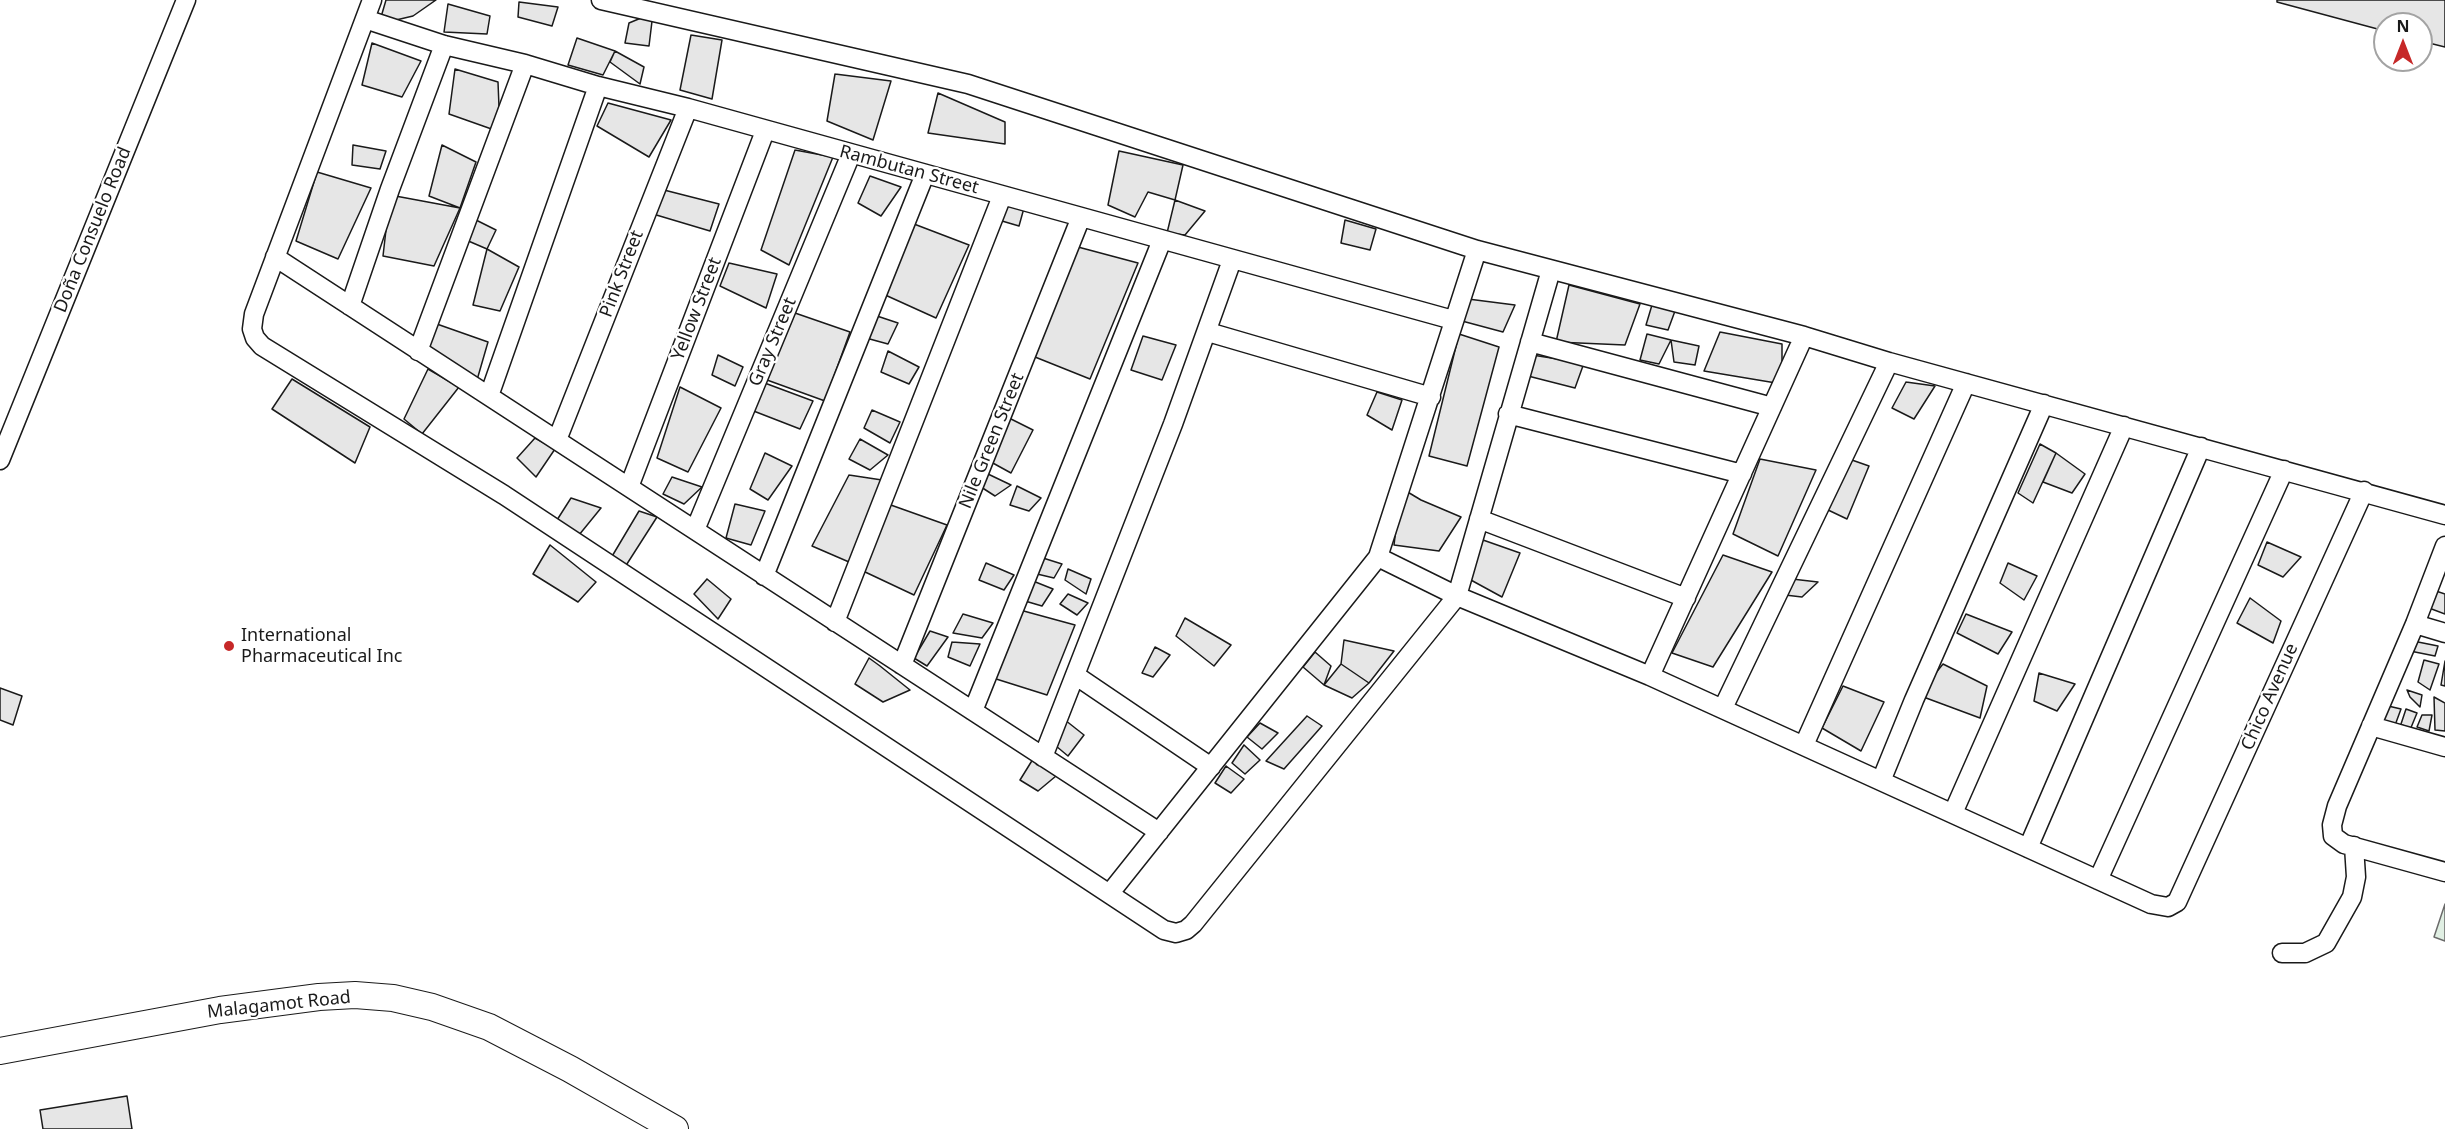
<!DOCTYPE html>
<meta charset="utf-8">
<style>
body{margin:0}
#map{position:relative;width:2445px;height:1129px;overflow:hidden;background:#fff;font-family:"Noto Sans",sans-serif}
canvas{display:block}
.north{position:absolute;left:2373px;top:12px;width:60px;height:60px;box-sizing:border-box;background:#fff;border:2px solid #a3a3a3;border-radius:50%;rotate:0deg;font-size:16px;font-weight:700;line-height:24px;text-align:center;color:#1a1a1a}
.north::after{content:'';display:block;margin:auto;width:21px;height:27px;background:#c62828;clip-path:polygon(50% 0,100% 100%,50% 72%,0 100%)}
</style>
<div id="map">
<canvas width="2445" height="1129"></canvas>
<div class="north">N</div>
</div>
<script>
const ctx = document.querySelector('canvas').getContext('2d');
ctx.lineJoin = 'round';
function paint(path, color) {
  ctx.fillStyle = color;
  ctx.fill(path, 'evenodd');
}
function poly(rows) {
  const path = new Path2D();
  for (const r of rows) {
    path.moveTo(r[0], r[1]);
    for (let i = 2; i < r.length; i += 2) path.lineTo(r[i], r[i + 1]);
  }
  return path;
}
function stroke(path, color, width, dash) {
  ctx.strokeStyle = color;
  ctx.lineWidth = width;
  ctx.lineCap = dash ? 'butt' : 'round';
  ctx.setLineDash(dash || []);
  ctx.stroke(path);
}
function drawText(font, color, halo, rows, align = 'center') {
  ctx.font = font + ' "Noto Sans",sans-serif';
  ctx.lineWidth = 4.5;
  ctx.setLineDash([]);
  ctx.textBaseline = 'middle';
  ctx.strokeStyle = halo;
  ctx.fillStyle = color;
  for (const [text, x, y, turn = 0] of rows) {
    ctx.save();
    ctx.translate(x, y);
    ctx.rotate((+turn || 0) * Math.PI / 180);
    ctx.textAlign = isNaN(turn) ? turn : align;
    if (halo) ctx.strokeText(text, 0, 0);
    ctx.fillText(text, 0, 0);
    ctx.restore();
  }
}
const green = poly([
 [2445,904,2445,941,2434,937,2445,904]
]);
paint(green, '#e0efe3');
stroke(green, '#6a6a6a', 1.5);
const building = poly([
 [386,0,436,0,413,16,379,24,386,0],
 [2277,0,2445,0,2445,47,2421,41,2421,24,2385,24,2385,31,2277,2,2277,0],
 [519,2,558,7,552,26,518,17,519,2],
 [448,4,490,16,487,34,444,32,448,4],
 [653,13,649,46,625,43,629,23,653,13],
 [691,35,722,40,712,99,680,90,691,35],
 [577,38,615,51,603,75,568,65,577,38],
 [372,43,421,61,402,97,362,85,372,43],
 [615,51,644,67,640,84,610,62,615,51],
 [455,69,498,82,500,132,449,114,455,69],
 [835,74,891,81,873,140,827,121,835,74],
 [938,93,1005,122,1005,144,928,133,938,93],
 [608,103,671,120,649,157,597,126,608,103],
 [353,145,386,151,380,169,352,165,353,145],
 [442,145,476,162,460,208,429,196,442,145],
 [795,150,833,157,789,265,761,250,795,150],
 [1119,151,1183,165,1175,200,1148,192,1135,217,1108,205,1119,151],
 [317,172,371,188,338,259,296,241,317,172],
 [870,176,901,187,881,216,858,203,870,176],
 [664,190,719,204,710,231,653,214,664,190],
 [390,195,460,208,434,266,383,256,390,195],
 [1175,200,1205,211,1185,235,1167,233,1175,200],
 [1007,203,1024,208,1019,226,1002,221,1007,203],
 [474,219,496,230,487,249,466,240,474,219],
 [1345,220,1376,229,1370,250,1341,243,1345,220],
 [914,224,969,245,936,318,883,294,914,224],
 [1078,247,1138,263,1090,379,1035,357,1078,247],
 [487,249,519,267,500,311,473,305,487,249],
 [729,263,777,274,766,308,720,286,729,263],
 [1569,285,1640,304,1625,345,1556,342,1569,285],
 [1468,299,1515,305,1503,332,1462,321,1468,299],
 [1652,305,1675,311,1668,330,1646,325,1652,305],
 [795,313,850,332,825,401,767,380,795,313],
 [874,315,898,323,888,344,866,338,874,315],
 [434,323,488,342,477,380,429,346,434,323],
 [1720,332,1782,344,1782,384,1704,371,1720,332],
 [1459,334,1499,347,1467,466,1429,456,1459,334],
 [1647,334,1671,340,1659,364,1640,360,1647,334],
 [1143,336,1176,345,1162,380,1131,370,1143,336],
 [1671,340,1699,346,1695,365,1674,362,1671,340],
 [888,351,919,367,909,384,881,372,888,351],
 [718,355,743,367,735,386,712,375,718,355],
 [1532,355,1584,363,1575,388,1528,376,1532,355],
 [428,369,459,387,422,434,404,419,428,369],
 [292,379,370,427,355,463,272,409,292,379],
 [762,382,813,401,800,429,751,410,762,382],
 [1906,382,1935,386,1914,419,1892,408,1906,382],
 [680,387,721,408,688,472,657,458,680,387],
 [1377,392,1402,400,1392,430,1367,415,1377,392],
 [872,410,900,422,890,443,864,428,872,410],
 [1009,418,1033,430,1011,473,991,462,1009,418],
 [535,438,555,449,536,477,517,458,535,438],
 [860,439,888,455,870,470,849,459,860,439],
 [2040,444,2056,453,2033,503,2018,493,2040,444],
 [765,453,792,466,768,500,750,489,765,453],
 [2056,453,2085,474,2072,493,2043,482,2056,453],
 [1760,459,1816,470,1778,556,1733,534,1760,459],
 [1849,459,1869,466,1847,519,1826,509,1849,459],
 [988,474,1011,485,995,496,981,487,988,474],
 [849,475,882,480,849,562,812,546,849,475],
 [672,477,702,487,684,504,663,494,672,477],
 [1017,486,1041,498,1029,511,1010,505,1017,486],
 [1401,488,1421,500,1461,517,1439,551,1394,545,1401,488],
 [571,498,601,508,579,535,557,520,571,498],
 [735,504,765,511,751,545,726,538,735,504],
 [888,504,947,525,914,595,863,571,888,504],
 [639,511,657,517,625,567,611,558,639,511],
 [1483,540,1520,553,1502,597,1469,579,1483,540],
 [2267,542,2301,557,2283,577,2258,565,2267,542],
 [550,545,596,582,578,602,533,574,550,545],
 [1723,555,1772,572,1713,667,1672,653,1723,555],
 [1043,558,1062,564,1054,578,1037,574,1043,558],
 [986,563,1014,575,1004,590,979,580,986,563],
 [2008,563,2037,576,2024,600,2000,583,2008,563],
 [1068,569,1091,579,1086,594,1065,580,1068,569],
 [707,579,731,599,718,619,694,594,707,579],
 [1792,579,1818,582,1802,597,1785,595,1792,579],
 [1033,581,1053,589,1042,606,1025,601,1033,581],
 [2436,591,2445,594,2445,614,2429,608,2436,591],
 [1068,594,1088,603,1077,615,1060,604,1068,594],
 [2250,598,2281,621,2273,643,2237,623,2250,598],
 [1020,610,1075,625,1047,695,993,678,1020,610],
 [963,614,993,623,982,638,953,633,963,614],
 [1966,614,2012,632,1998,654,1957,633,1966,614],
 [1185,618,1231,645,1214,666,1176,636,1185,618],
 [930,631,948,637,927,666,914,658,930,631],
 [1344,640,1394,651,1369,683,1341,664,1344,640],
 [2413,641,2438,646,2435,656,2410,651,2413,641],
 [952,642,980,644,970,666,948,657,952,642],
 [1155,647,1170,655,1153,677,1142,673,1155,647],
 [1315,652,1331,666,1324,685,1303,667,1315,652],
 [869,658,880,666,910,690,883,702,855,684,869,658],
 [2424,660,2439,664,2430,690,2418,682,2424,660],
 [2445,661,2445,686,2441,685,2445,661],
 [1341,664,1369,683,1352,698,1324,685,1341,664],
 [1943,664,1987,686,1980,718,1918,695,1943,664],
 [2039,673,2075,684,2057,711,2034,701,2039,673],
 [1843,686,1884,702,1861,751,1822,728,1843,686],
 [0,688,22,696,13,725,0,720,0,688],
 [2407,690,2422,695,2420,707,2410,697,2407,690],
 [2434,697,2445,703,2445,731,2435,730,2434,697],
 [2384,705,2401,709,2394,728,2377,723,2384,705],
 [2406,709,2417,713,2410,730,2401,724,2406,709],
 [2422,715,2432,715,2429,731,2417,727,2422,715],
 [1307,716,1322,726,1284,769,1266,761,1307,716],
 [1065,720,1084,735,1068,756,1056,746,1065,720],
 [1260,723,1278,733,1262,749,1247,737,1260,723],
 [1244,745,1260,760,1245,774,1232,763,1244,745],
 [1033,759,1056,776,1038,791,1020,780,1033,759],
 [1226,766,1244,779,1231,793,1215,783,1226,766],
 [127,1096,132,1129,43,1129,40,1110,127,1096]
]);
paint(building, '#e6e6e6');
stroke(building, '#1a1a1a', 1.5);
const street = poly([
 [372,0,254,314,252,329,255,338,262,346,504,495,1164,930,1176,933,1186,930,1193,924,1457,596,1551,270],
 [601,0,968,84,1477,250,1804,336,1889,362,2445,515],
 [365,19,444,45,525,64,598,86,688,108,1453,320],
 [275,257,1159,832],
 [350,306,390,189,444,45],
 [1208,332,1431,397],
 [1530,342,1772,407],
 [418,351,525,64],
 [489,396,598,86],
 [1508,414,1742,474],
 [557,440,688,108],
 [0,460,186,0],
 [629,487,765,131],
 [1479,519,1686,598],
 [695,530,851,154],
 [2445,546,2415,624,2337,806,2332,825,2333,836,2344,844,2445,872],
 [1378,557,1457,596,1650,676,2151,904,2168,907,2177,902,2364,491],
 [764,576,925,174],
 [835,622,1002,196],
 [2415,624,2445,633],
 [902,665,1081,217],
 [1075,675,1211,767],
 [1650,676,1804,336],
 [1723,708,1889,362],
 [973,711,1162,240],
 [2371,726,2445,747],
 [1804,745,1966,383],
 [1043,757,1173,424,1232,260],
 [1881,781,1914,700,2044,404],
 [1953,813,2124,426],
 [2028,848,2201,447],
 [2098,880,2284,470],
 [1110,893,1378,557,1477,250],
 [2282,953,2305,953,2326,943,2352,897,2356,877,2354,846]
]);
const secondary = poly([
 [0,1051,220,1010,319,997,355,995,393,998,432,1007,489,1027,570,1069,675,1129]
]);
stroke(street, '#1a1a1a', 21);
stroke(secondary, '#1a1a1a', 28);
stroke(street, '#fff', 18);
stroke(secondary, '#fff', 26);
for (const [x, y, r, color] of [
 [229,646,6,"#c62828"]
]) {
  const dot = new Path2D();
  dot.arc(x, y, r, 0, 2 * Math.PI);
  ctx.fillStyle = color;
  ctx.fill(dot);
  stroke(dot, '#fff', 2);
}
drawText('18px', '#1a1a1a', '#fff', [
 ["Rambutan Street",909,170,15],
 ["Doña Consuelo Road",93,230,-68],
 ["Pink Street",622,274,-69],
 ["Yellow Street",697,309,-69],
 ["Gray Street",773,342,-67],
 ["Nile Green Street",992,441,-68],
 ["Chico Avenue",2270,697,-66],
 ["Malagamot Road",279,1005,-6]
]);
drawText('18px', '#1a1a1a', '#fff', [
 ["International",241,636],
 ["Pharmaceutical Inc",241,657]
], 'left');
</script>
